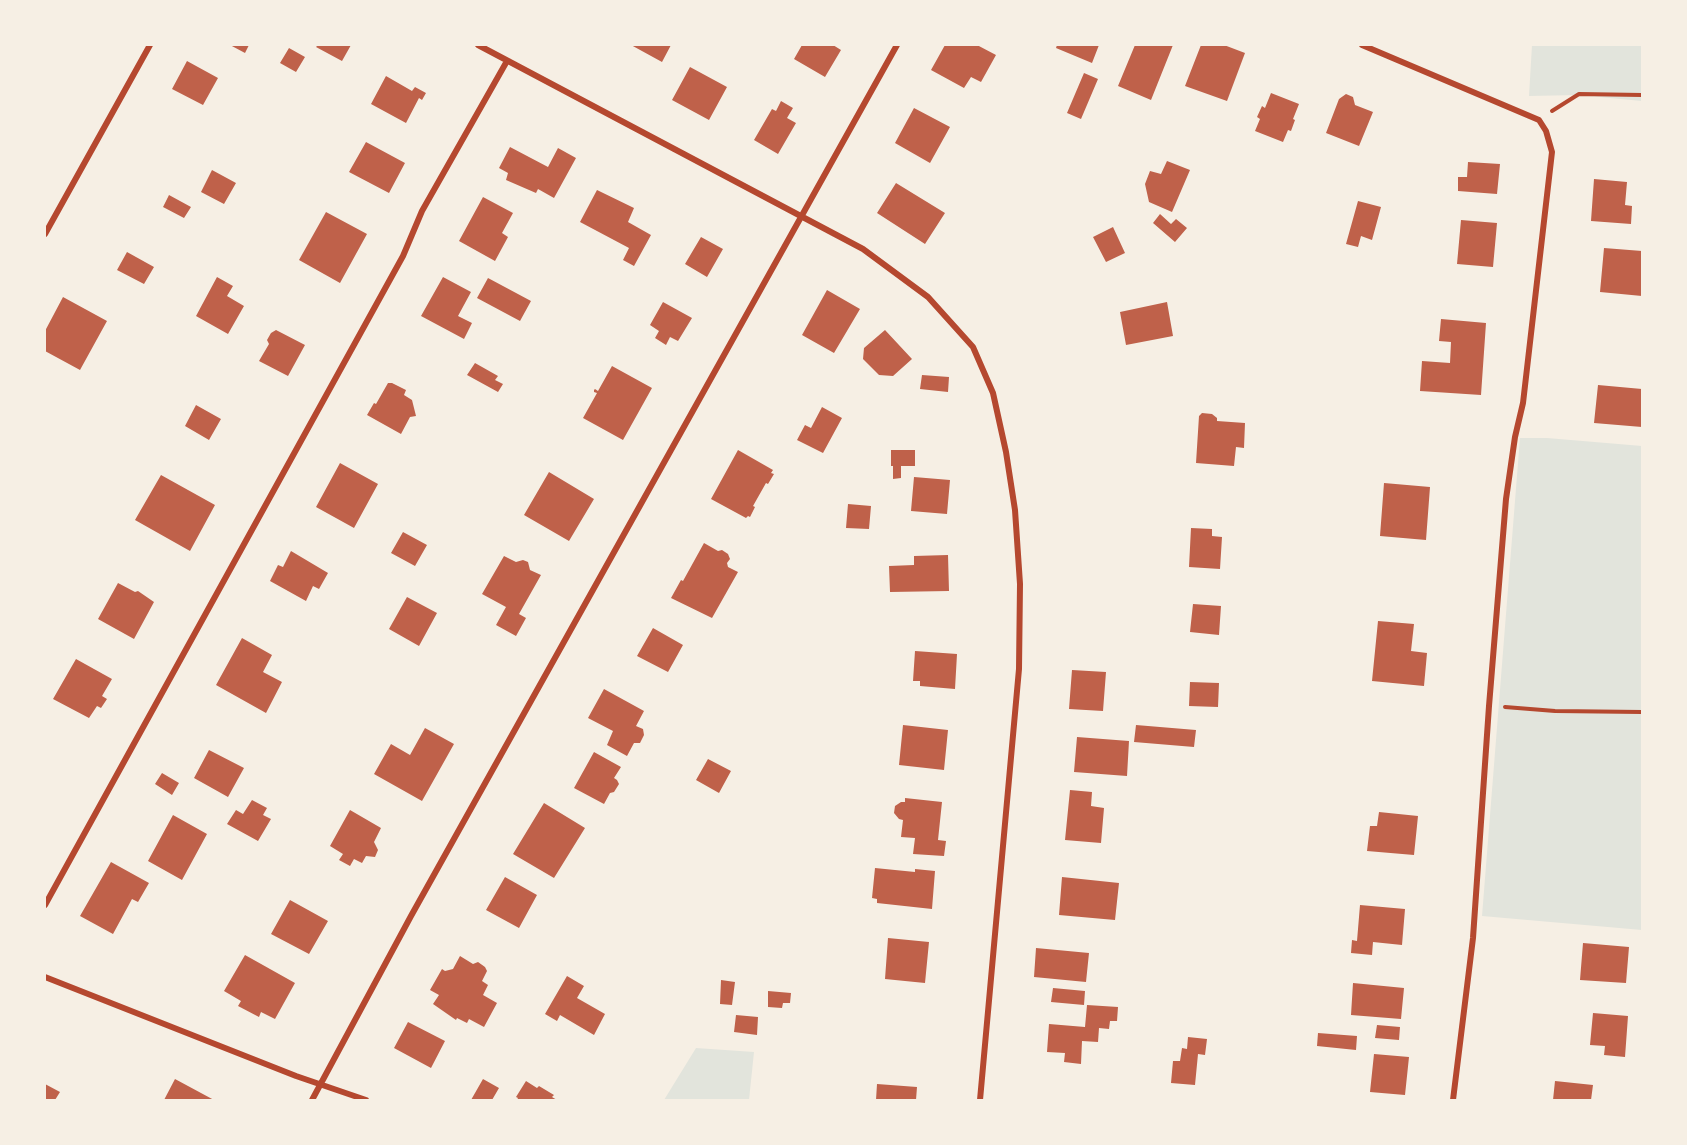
<!DOCTYPE html>
<style>
body{margin:0}
#map{position:relative;width:1687px;height:1145px;overflow:hidden;background:#f6efe4;font-family:"Public Sans",sans-serif}
canvas{display:block}
.frame{position:absolute;inset:0;border:46px solid #f6efe4;pointer-events:none}
</style>
<div id="map">
<canvas width="1687" height="1145"></canvas>
<div class="frame"></div>
</div>
<script>
const ctx = document.querySelector('canvas').getContext('2d');
ctx.lineJoin = 'round';
function paint(path, color) {
  ctx.fillStyle = color;
  ctx.fill(path, 'evenodd');
}
function poly(rows) {
  const path = new Path2D();
  for (const r of rows) {
    path.moveTo(r[0], r[1]);
    for (let i = 2; i < r.length; i += 2) path.lineTo(r[i], r[i + 1]);
  }
  return path;
}
function stroke(path, color, width, dash) {
  ctx.strokeStyle = color;
  ctx.lineWidth = width;
  ctx.lineCap = dash ? 'butt' : 'round';
  ctx.setLineDash(dash || []);
  ctx.stroke(path);
}
paint(poly([
 [1532,45,1642,45,1642,101,1578,95,1529,96],
 [1520,438,1547,438,1642,446,1642,930,1482,916],
 [696,1048,754,1052,749,1100,664,1100]
]), '#e2e4dc');
paint(poly([
 [230,45,249,45,245,53],
 [318,45,351,45,342,61,316,47],
 [631,45,671,45,662,62],
 [802,45,833,45,841,50,825,77,794,59],
 [945,45,977,45,996,55,981,82,971,77,964,88,931,70],
 [1057,45,1099,45,1092,63,1056,48],
 [1135,45,1173,45,1151,100,1118,86],
 [1201,45,1224,45,1245,53,1227,101,1185,86],
 [289,48,305,57,296,72,280,63],
 [187,61,218,78,203,105,172,89],
 [690,67,727,87,709,120,672,100],
 [1084,73,1098,79,1081,119,1067,113],
 [386,76,412,91,415,87,426,93,422,100,419,98,406,123,371,104],
 [1271,93,1299,104,1293,119,1295,120,1291,131,1288,130,1283,142,1255,131,1260,119,1257,117,1262,106,1265,108],
 [1346,94,1353,97,1355,105,1373,112,1359,146,1326,133,1339,99],
 [781,101,793,108,787,118,796,123,778,154,754,140,772,109,776,111],
 [914,108,950,127,930,163,895,143],
 [366,142,405,163,389,193,349,172],
 [510,147,548,167,558,148,576,158,554,198,538,189,536,193,506,180,508,173,499,168],
 [1167,161,1190,170,1172,212,1149,202,1145,184,1150,171,1161,174],
 [1468,162,1500,164,1497,194,1458,191,1458,177,1467,177],
 [212,170,236,183,224,204,201,192],
 [1594,179,1627,182,1625,205,1632,206,1631,224,1591,221],
 [896,183,945,213,925,244,877,213],
 [597,190,634,208,628,222,651,235,634,266,623,260,629,248,580,222],
 [169,195,191,207,184,218,163,207],
 [483,197,513,213,502,233,508,237,495,261,459,241],
 [1358,201,1381,207,1372,240,1361,236,1358,247,1346,244],
 [326,212,367,234,340,283,299,260],
 [1160,214,1171,224,1176,219,1187,228,1175,242,1153,223],
 [1461,220,1497,223,1493,267,1457,264],
 [1113,227,1125,253,1106,262,1093,237],
 [701,237,723,249,707,277,685,264],
 [1604,248,1642,251,1642,296,1600,292],
 [127,252,154,267,144,284,117,270],
 [217,277,233,286,227,296,244,306,228,334,196,316],
 [443,277,471,292,458,316,472,323,464,339,421,316],
 [488,278,531,301,520,321,477,298],
 [827,290,860,309,834,353,802,335],
 [63,297,107,321,80,370,45,351,45,331],
 [663,302,692,318,678,341,670,337,666,345,655,338,659,331,650,325],
 [1167,302,1173,336,1126,345,1120,312],
 [1441,319,1486,323,1481,395,1420,391,1422,361,1450,363,1451,342,1439,341],
 [276,330,305,345,288,376,259,361,269,344,267,340,271,333],
 [885,330,912,359,893,376,879,375,863,359,864,348],
 [475,363,498,376,495,380,503,384,498,392,467,375],
 [612,366,652,388,623,440,583,418,597,393,594,392,594,390,595,389,598,391],
 [922,375,949,377,948,392,920,389],
 [388,383,392,383,406,390,404,395,412,400,416,416,410,417,401,434,367,415,374,403,376,404],
 [1598,385,1642,389,1642,427,1594,423],
 [196,405,221,419,209,440,185,426],
 [822,407,842,418,823,453,797,440,805,425,811,428],
 [1202,413,1212,414,1217,418,1217,421,1245,423,1244,448,1236,447,1234,466,1196,463,1199,416],
 [738,450,773,470,771,473,774,474,768,484,766,483,753,506,755,507,750,517,748,516,746,518,711,499],
 [891,450,915,450,915,466,901,466,901,478,893,479,893,466,891,466],
 [340,463,378,484,354,528,316,507],
 [549,472,594,499,569,541,524,515],
 [161,475,215,505,190,551,135,520],
 [914,477,950,480,947,514,911,511],
 [1384,483,1430,487,1426,540,1380,536],
 [848,504,871,506,869,529,846,528],
 [1191,528,1212,529,1212,536,1222,537,1220,569,1189,567],
 [403,532,427,545,415,566,391,553],
 [704,543,718,551,722,550,728,554,730,559,727,563,728,567,738,572,712,618,671,598,681,580,683,581],
 [291,551,328,573,319,589,313,586,306,601,270,581,278,565,283,567],
 [948,555,949,591,890,592,889,566,914,565,914,556],
 [504,556,516,562,523,560,528,562,530,570,541,575,519,614,526,618,516,636,496,625,506,607,482,594],
 [118,583,135,592,138,591,154,602,134,639,98,619],
 [407,597,437,613,419,646,389,629],
 [1193,604,1221,606,1219,635,1190,632],
 [1378,621,1414,624,1411,651,1427,653,1424,686,1372,681],
 [653,628,683,645,668,672,637,656],
 [242,638,272,655,263,672,282,682,266,713,216,685],
 [915,651,957,654,955,689,920,686,920,681,913,681],
 [76,659,112,679,102,696,107,699,101,708,97,706,89,718,53,699],
 [1072,670,1106,672,1103,711,1069,709],
 [1190,682,1219,683,1218,707,1189,706],
 [604,689,644,711,636,726,643,729,644,735,640,743,634,743,627,756,607,745,613,731,588,718],
 [903,725,948,730,944,770,899,765],
 [1136,725,1196,730,1194,747,1134,742],
 [425,728,454,744,422,801,374,774,391,744,410,755],
 [1077,737,1129,741,1127,776,1074,772],
 [209,750,244,768,228,797,194,778],
 [594,752,621,767,614,778,617,780,619,784,614,792,610,793,604,804,574,788],
 [708,759,731,771,719,793,696,780],
 [162,773,179,783,172,795,155,784],
 [1070,790,1092,792,1091,806,1104,808,1101,843,1065,840],
 [905,798,942,802,938,840,946,841,944,856,913,854,915,838,901,837,903,820,899,819,894,813,895,806,901,802,905,802],
 [252,800,267,808,263,815,271,819,258,841,227,824,236,810,243,814],
 [544,803,585,828,554,878,513,854],
 [350,810,381,828,374,842,378,850,375,857,366,856,362,863,354,859,350,866,339,860,343,854,330,846],
 [1379,812,1418,816,1414,855,1367,851,1370,826,1377,826],
 [173,815,207,834,182,880,148,861],
 [111,862,149,883,138,902,132,899,113,934,80,916],
 [875,868,915,872,915,869,935,871,932,909,877,903,877,899,872,898],
 [505,877,537,895,519,928,486,910],
 [1062,877,1119,883,1115,920,1059,915],
 [290,900,328,921,309,954,271,934],
 [1360,905,1405,909,1402,945,1373,942,1372,955,1351,953,1352,940,1357,941],
 [888,938,929,942,925,983,885,979],
 [1583,943,1629,947,1626,983,1580,980],
 [1036,948,1089,953,1086,982,1034,977],
 [245,955,295,983,275,1019,261,1012,259,1017,238,1006,241,1001,224,991],
 [460,956,473,964,478,962,485,967,487,971,482,981,488,985,483,995,497,1003,484,1027,469,1019,467,1023,457,1018,456,1020,433,1004,439,995,430,990,442,969,445,971,453,969],
 [567,976,584,986,577,998,605,1014,594,1035,560,1015,557,1021,545,1014],
 [721,980,735,982,732,1005,720,1004],
 [1353,983,1404,988,1401,1019,1351,1015],
 [1053,988,1085,991,1084,1005,1051,1002],
 [768,991,791,993,790,1003,783,1003,782,1008,768,1007],
 [1087,1005,1118,1007,1117,1021,1110,1021,1109,1029,1099,1028,1098,1042,1082,1041,1081,1064,1064,1062,1065,1053,1047,1052,1049,1024,1085,1027],
 [1593,1013,1628,1016,1625,1057,1604,1055,1605,1046,1590,1045],
 [736,1015,758,1017,757,1035,734,1032],
 [408,1022,445,1041,431,1068,394,1048],
 [1377,1025,1400,1027,1399,1040,1375,1038],
 [1318,1033,1357,1036,1356,1050,1317,1046],
 [1188,1037,1207,1039,1205,1055,1198,1054,1195,1085,1171,1083,1173,1061,1180,1061,1182,1048,1187,1049],
 [1374,1054,1409,1057,1405,1095,1370,1092],
 [175,1079,214,1100,164,1100],
 [483,1079,499,1088,492,1100,471,1100],
 [526,1081,537,1088,539,1086,554,1095,552,1097,557,1100,517,1100,518,1098,516,1097],
 [1555,1081,1593,1085,1591,1100,1553,1100],
 [45,1084,60,1092,55,1100,45,1100],
 [877,1084,917,1087,916,1100,876,1100]
]), '#bf614a');
stroke(poly([
 [1552,111,1579,94,1642,95],
 [1505,707,1555,711,1642,712]
]), '#b5482f', 4);
stroke(poly([
 [478,45,863,249,928,297,973,347,993,393,1006,452,1015,510,1020,584,1019,669,980,1100],
 [1362,45,1539,120,1546,131,1552,152,1523,403,1515,437,1506,499,1489,706,1473,938,1453,1100],
 [45,234,150,45],
 [45,905,403,256,422,211,507,61],
 [45,977,296,1076,366,1100],
 [312,1100,411,916,897,45]
]), '#b5482f', 6);
</script>
